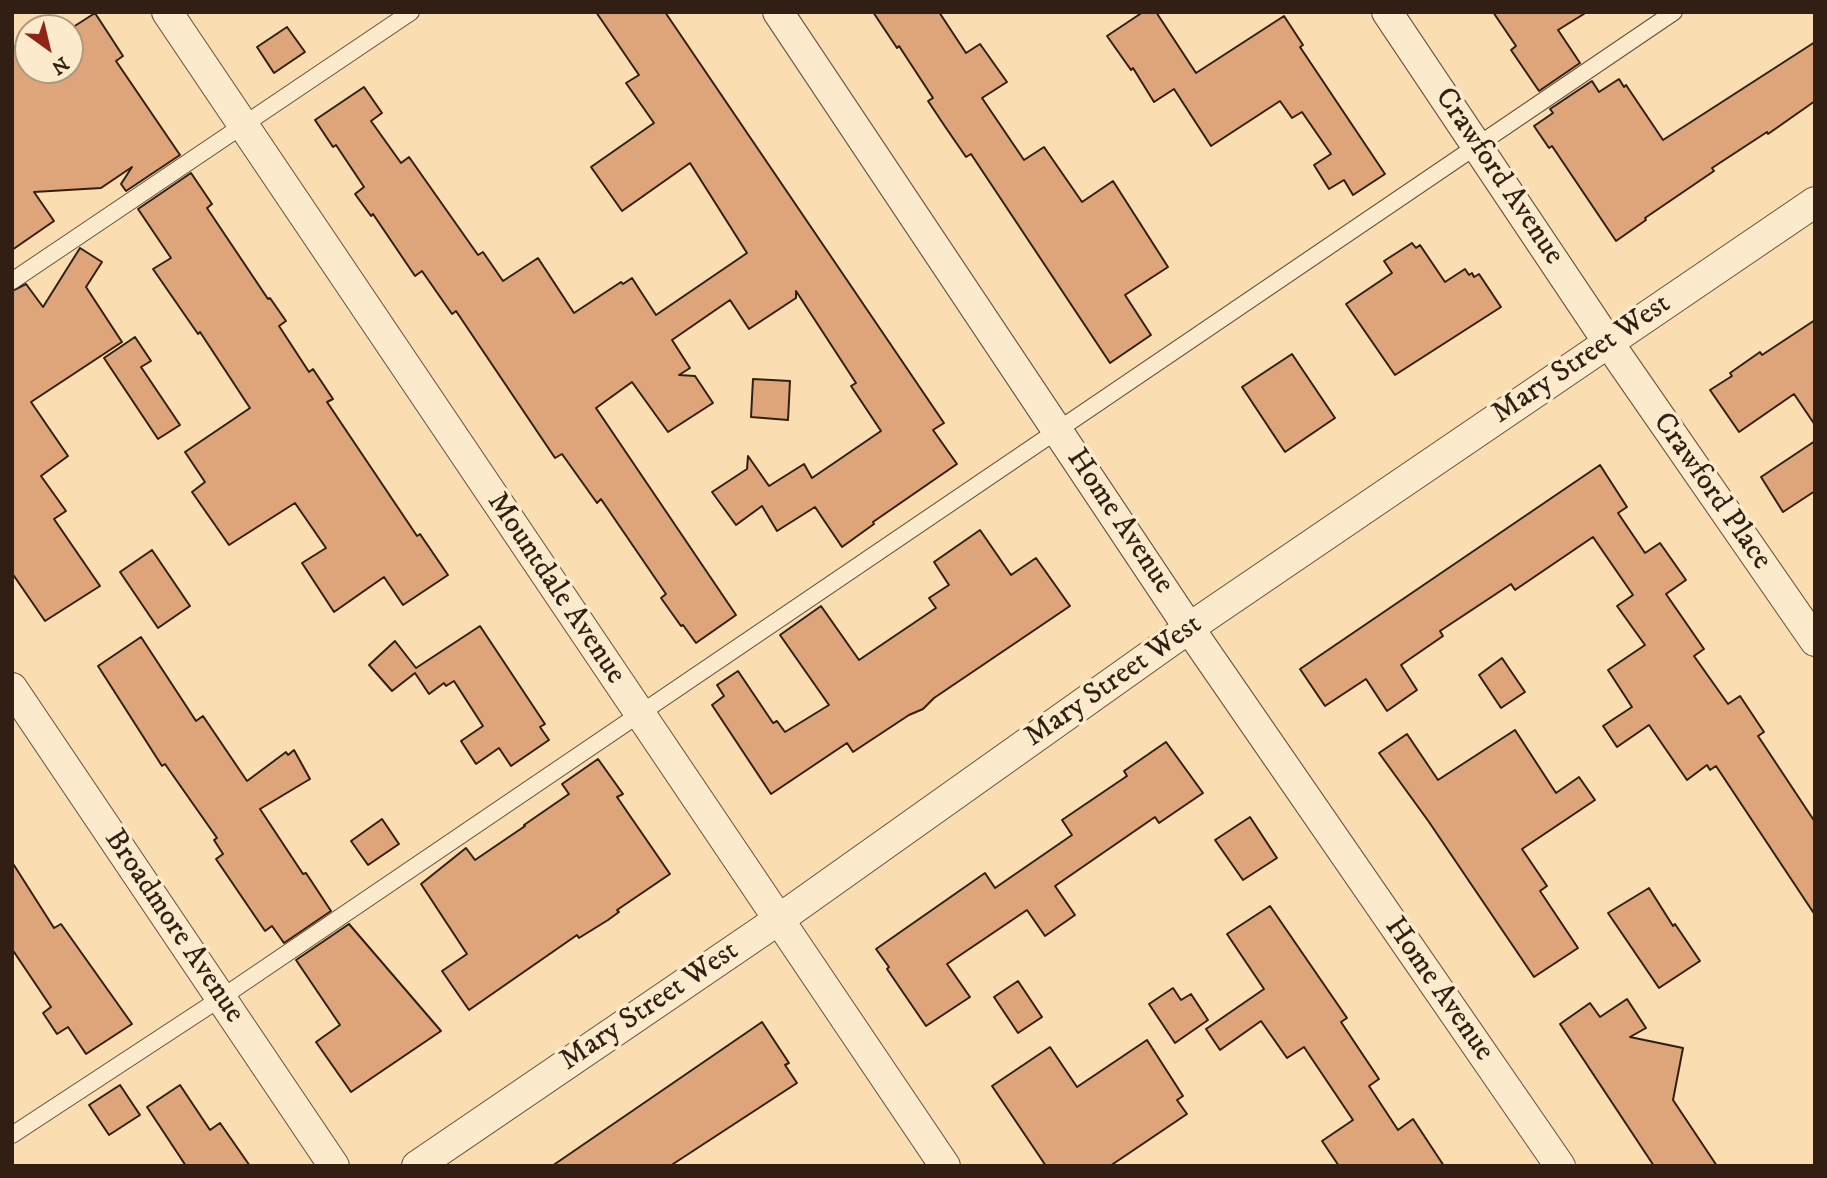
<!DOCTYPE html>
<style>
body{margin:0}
#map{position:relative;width:1827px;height:1178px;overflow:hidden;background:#fadeb1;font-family:"IM FELL DW Pica",serif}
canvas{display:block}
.frame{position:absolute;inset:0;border:14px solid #311f13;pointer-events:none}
.north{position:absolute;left:14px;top:14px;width:70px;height:70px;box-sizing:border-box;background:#fceacc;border:2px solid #ab9982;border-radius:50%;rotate:146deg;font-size:19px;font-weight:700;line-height:28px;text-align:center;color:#311f13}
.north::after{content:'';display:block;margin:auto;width:24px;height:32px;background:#8f2418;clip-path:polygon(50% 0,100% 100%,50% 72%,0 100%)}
</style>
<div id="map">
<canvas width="1827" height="1178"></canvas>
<div class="frame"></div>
<div class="north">N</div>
</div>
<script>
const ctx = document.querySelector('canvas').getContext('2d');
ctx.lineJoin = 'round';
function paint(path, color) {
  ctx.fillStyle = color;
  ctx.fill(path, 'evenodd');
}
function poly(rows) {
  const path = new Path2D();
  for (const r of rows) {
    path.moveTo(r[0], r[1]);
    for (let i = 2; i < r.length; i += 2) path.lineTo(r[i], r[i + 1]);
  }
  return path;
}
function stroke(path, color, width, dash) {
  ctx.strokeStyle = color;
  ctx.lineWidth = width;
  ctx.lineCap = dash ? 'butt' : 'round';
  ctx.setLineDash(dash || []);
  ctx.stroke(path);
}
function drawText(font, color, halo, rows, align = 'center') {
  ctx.font = font + ' "IM FELL DW Pica",serif';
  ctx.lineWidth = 7;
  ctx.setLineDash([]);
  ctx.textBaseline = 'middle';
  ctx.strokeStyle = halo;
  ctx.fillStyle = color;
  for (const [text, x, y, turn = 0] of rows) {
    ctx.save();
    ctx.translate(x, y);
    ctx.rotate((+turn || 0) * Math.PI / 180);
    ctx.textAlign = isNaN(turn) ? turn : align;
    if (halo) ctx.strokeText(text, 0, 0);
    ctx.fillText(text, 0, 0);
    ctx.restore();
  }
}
const building = poly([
 [596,12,665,12,944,423,933,430,957,464,873,522,874,524,842,547,815,507,777,531,762,506,736,525,712,492,747,469,748,456,769,486,804,464,812,478,881,431,851,386,856,383,796,291,796,298,749,329,730,300,672,340,690,368,679,375,695,376,713,403,668,432,632,382,596,408,736,615,696,643,683,625,681,626,661,598,666,594,601,499,597,503,562,454,555,458,456,311,452,314,422,271,415,276,373,214,371,216,355,194,364,187,336,145,333,147,315,120,364,87,382,113,371,121,401,163,409,157,478,255,483,252,503,281,538,258,574,313,621,282,623,284,632,278,656,315,747,253,690,163,622,211,591,167,654,123,626,83,639,75,596,12],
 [873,12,939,12,966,53,980,44,1007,82,982,98,1024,160,1044,147,1082,202,1113,181,1168,267,1125,295,1151,335,1110,363,971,154,966,157,944,125,928,101,933,98,899,46,897,48,873,12],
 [1143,12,1156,12,1196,73,1284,16,1303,45,1300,47,1385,174,1353,195,1344,180,1329,189,1314,165,1331,154,1302,112,1292,118,1280,101,1211,146,1174,89,1154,102,1133,68,1131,70,1107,36,1143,12],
 [1493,12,1587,12,1558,30,1580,63,1539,91,1511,50,1516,46,1493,12],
 [95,13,123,56,116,61,180,155,126,191,121,184,132,167,101,188,34,192,54,221,12,250,12,44,28,65,28,70,70,70,70,29,95,13],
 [287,27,305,52,274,73,257,47,287,27],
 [1815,42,1815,101,1768,134,1767,132,1712,168,1714,171,1645,218,1646,220,1616,241,1552,146,1549,148,1534,126,1553,113,1550,109,1592,81,1599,92,1619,79,1624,87,1626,85,1663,140,1815,42],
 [191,173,212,204,207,208,268,299,270,298,286,321,279,326,309,372,313,369,333,399,327,402,417,536,420,534,448,575,403,605,384,577,334,612,302,563,326,548,295,503,229,545,192,492,205,482,185,452,250,408,200,332,198,334,153,269,171,258,138,209,191,173],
 [1412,243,1416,248,1420,245,1445,282,1465,269,1469,275,1472,273,1474,277,1479,274,1501,307,1395,375,1346,304,1392,273,1384,261,1412,243],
 [80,248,102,262,86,287,122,342,31,402,68,456,41,476,66,511,54,519,100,586,45,621,12,573,12,291,26,284,43,307,80,248],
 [1815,320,1815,425,1794,394,1739,432,1710,390,1732,376,1730,373,1760,352,1762,355,1815,320],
 [135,337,151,361,141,367,180,425,158,439,104,358,135,337],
 [1292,354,1335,418,1285,452,1242,387,1292,354],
 [753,379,790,381,788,420,751,417,753,379],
 [1815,441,1815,491,1783,512,1761,477,1815,441],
 [1600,465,1627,507,1618,513,1645,553,1660,543,1686,580,1666,594,1704,649,1694,656,1728,704,1740,696,1764,732,1758,736,1815,822,1815,915,1716,766,1710,770,1707,765,1687,780,1649,725,1617,747,1603,726,1632,707,1608,670,1645,645,1617,606,1633,595,1593,537,1515,590,1511,584,1440,631,1443,636,1401,665,1417,690,1387,711,1366,679,1325,706,1300,669,1600,465],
 [980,530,1011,575,1036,558,1070,606,934,698,923,709,909,715,853,752,847,743,771,794,712,705,724,696,717,685,738,671,773,723,777,721,785,732,829,705,780,635,821,606,859,660,936,608,929,598,949,585,934,562,980,530],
 [152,550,190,606,158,628,120,572,152,550],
 [480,626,545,724,540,727,549,740,511,766,499,748,476,764,461,741,483,726,454,681,446,686,444,683,429,694,415,673,392,691,369,665,395,641,416,668,480,626],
 [141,637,196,721,203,716,247,781,286,752,288,755,294,750,310,779,260,809,303,874,306,873,331,911,284,943,272,926,265,931,216,859,223,854,214,840,217,838,165,764,162,766,98,666,141,637],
 [1502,658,1525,692,1501,708,1479,675,1502,658],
 [1515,730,1556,793,1579,777,1595,800,1522,849,1547,886,1540,891,1578,948,1534,977,1429,822,1379,753,1407,734,1438,780,1515,730],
 [1166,742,1203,793,1159,823,1155,817,1055,886,1075,915,1045,936,1027,910,947,964,970,997,926,1026,887,969,889,967,876,949,985,873,995,888,1072,835,1062,820,1127,776,1124,771,1166,742],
 [598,759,623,794,617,797,670,874,617,910,619,912,608,920,579,938,577,935,469,1010,442,971,467,954,421,884,466,848,475,860,525,826,524,825,569,794,562,784,598,759],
 [1250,817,1277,858,1243,880,1215,840,1250,817],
 [382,819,399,844,368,865,351,841,382,819],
 [12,862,54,928,61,924,132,1024,86,1054,68,1027,57,1034,43,1013,51,1007,12,949,12,862],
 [1649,888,1673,926,1675,924,1700,961,1659,988,1608,913,1649,888],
 [1270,906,1347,1018,1341,1022,1379,1079,1369,1086,1398,1130,1413,1119,1444,1166,1339,1166,1322,1141,1353,1120,1304,1047,1287,1058,1261,1021,1220,1050,1206,1029,1264,989,1227,934,1270,906],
 [349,924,441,1031,351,1092,316,1042,340,1025,296,960,349,924],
 [1018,981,1042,1017,1018,1033,994,997,1018,981],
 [1173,988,1181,1000,1191,994,1208,1020,1175,1043,1149,1004,1173,988],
 [1627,999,1646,1028,1630,1037,1683,1048,1673,1100,1717,1166,1654,1166,1560,1024,1590,1003,1600,1017,1627,999],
 [762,1022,789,1063,785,1065,797,1083,670,1166,552,1166,762,1022],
 [1147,1040,1183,1096,1177,1100,1187,1114,1110,1166,1046,1166,992,1086,1050,1047,1077,1087,1147,1040],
 [120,1085,140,1115,109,1135,89,1105,120,1085],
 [180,1085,210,1130,220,1123,250,1166,186,1166,147,1107,180,1085]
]);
paint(building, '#dda579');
stroke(building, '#311f13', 2);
const service = poly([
 [12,281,411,12],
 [12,1135,221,998,1674,12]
]);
const minor = poly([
 [167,12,945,1166],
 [778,12,1189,628,1560,1166],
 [1387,12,1608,342,1815,641],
 [12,688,334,1166],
 [417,1166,778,920,1189,628,1815,202]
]);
stroke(service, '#634f3a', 18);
stroke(minor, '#634f3a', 32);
stroke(service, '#fceacc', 16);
stroke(minor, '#fceacc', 30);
drawText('30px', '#311f13', '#fceacc', [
 ["Crawford Avenue",1498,177,56],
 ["Mary Street West",1582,360,-34],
 ["Crawford Place",1711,492,55],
 ["Home Avenue",1119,522,56],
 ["Mountdale Avenue",555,589,56],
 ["Mary Street West",1114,682,-35],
 ["Broadmore Avenue",173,927,56],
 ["Home Avenue",1438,990,55],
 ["Mary Street West",650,1007,-34]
]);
</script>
